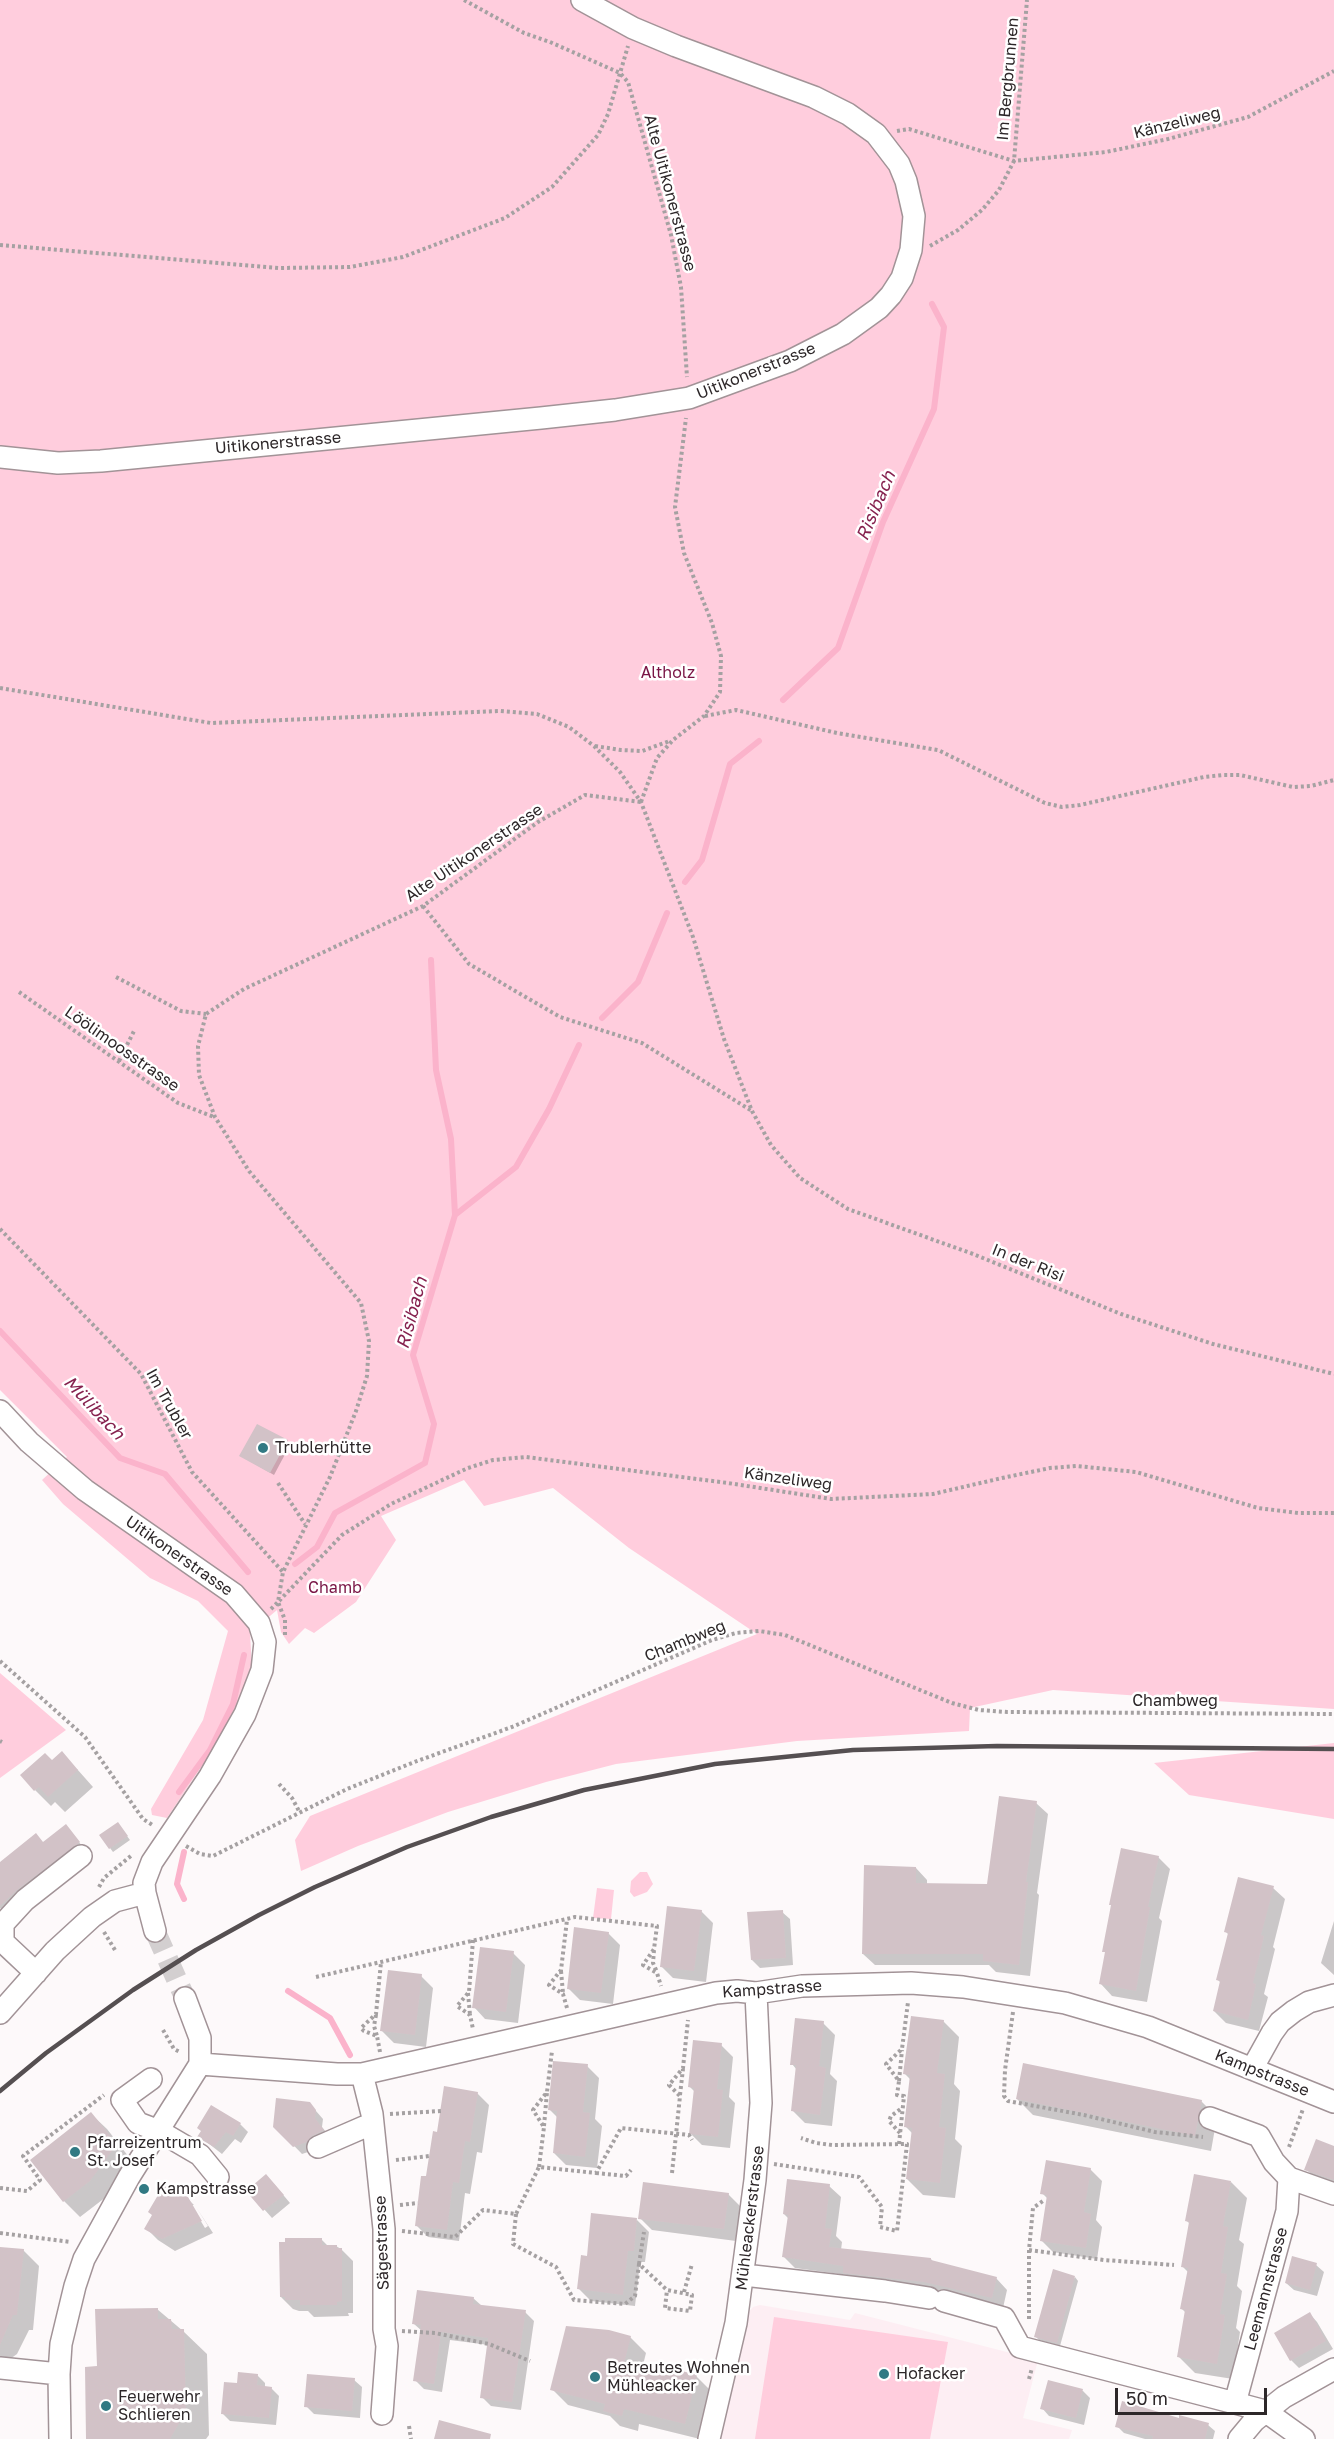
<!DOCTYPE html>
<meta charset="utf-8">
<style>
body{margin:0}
#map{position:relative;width:1334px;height:2439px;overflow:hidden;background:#fdf9fa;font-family:"Golos Text",sans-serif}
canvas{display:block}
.scale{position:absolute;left:1115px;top:2388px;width:152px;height:27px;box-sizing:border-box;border:3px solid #2d2729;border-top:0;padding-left:8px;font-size:18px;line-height:21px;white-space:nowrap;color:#2d2729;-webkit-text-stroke:4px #fff;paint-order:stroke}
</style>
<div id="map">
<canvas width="1334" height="2439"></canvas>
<div class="scale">50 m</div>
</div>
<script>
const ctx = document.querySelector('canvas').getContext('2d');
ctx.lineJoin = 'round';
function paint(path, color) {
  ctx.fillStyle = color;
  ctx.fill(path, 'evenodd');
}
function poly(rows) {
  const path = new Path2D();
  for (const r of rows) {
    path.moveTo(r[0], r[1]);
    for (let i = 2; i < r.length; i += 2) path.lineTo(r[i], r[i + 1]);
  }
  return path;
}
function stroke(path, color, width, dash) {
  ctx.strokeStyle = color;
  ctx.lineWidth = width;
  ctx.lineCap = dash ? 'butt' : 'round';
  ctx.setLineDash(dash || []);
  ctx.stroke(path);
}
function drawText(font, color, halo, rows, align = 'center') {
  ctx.font = font + ' "Golos Text",sans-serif';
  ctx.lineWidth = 5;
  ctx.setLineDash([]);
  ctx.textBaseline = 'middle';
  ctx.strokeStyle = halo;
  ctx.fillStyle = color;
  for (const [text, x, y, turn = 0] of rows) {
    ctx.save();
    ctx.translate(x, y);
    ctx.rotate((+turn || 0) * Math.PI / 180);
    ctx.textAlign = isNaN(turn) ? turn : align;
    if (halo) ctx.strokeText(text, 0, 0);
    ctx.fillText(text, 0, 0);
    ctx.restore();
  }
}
paint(poly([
 [760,2305,850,2320,855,2313,1038,2360,1023,2418,1072,2430,1069,2439,717,2439,746,2315,753,2307]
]), '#fdeef3');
paint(poly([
 [0,0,1334,0,1334,1709,1053,1690,970,1708,969,1731,797,1741,616,1764,546,1782,448,1812,358,1846,301,1871,295,1840,310,1816,757,1634,629,1548,553,1488,484,1506,464,1480,381,1516,396,1540,356,1602,314,1633,305,1628,289,1644,281,1632,277,1610,250,1633,252,1669,236,1715,167,1818,152,1815,151,1809,203,1720,228,1631,198,1601,150,1578,63,1504,42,1480,67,1457,0,1390],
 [0,1673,66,1730,0,1778],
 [1334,1743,1334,1819,1189,1795,1154,1763],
 [640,1872,647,1872,653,1884,647,1892,634,1897,630,1892,631,1881],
 [597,1888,614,1890,611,1919,593,1918],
 [774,2317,948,2342,930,2439,755,2439]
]), '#ffcddd');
paint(poly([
 [287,1442,290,1445,274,1475,241,1456],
 [52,1762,77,1769,93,1787,65,1812,55,1802,51,1806,35,1790],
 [1036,1803,1048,1814,1037,1893,1039,1895,1030,1976,996,1972,989,1965,875,1965,863,1954,916,1868,927,1880,927,1885,988,1886],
 [121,1828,130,1840,113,1852,110,1848],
 [69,1829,82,1846,20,1893,2,1910,0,1908,0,1864],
 [1158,1857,1170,1869,1159,1918,1162,1921,1147,2002,1112,1996,1101,1984,1106,1954,1104,1951],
 [1273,1888,1285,1899,1273,1947,1275,1949,1264,1994,1268,1997,1259,2031,1226,2023,1214,2011,1221,1983,1218,1980,1229,1935,1226,1932],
 [701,1911,713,1923,706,1982,673,1978,661,1966],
 [782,1912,790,1919,793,1965,760,1968,752,1960],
 [1334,1921,1334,1975,1321,1963],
 [608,1933,620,1945,613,2004,580,2000,568,1988],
 [513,1953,525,1965,518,2023,485,2019,474,2007],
 [421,1976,433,1988,426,2047,394,2043,382,2031],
 [943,2021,959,2037,954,2084,960,2091,955,2139,962,2146,955,2198,923,2195,907,2179,913,2134,905,2126,911,2080,905,2074],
 [823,2023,835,2035,830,2074,837,2081,832,2126,805,2123,793,2111,797,2070,792,2064],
 [721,2045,733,2057,729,2097,735,2103,730,2148,702,2145,690,2133,695,2092,689,2086],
 [587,2066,599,2078,595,2119,602,2126,597,2168,566,2165,554,2153,558,2118,550,2110],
 [477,2093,489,2105,482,2153,477,2152,470,2194,465,2193,459,2241,428,2237,416,2225,439,2134],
 [1017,2099,1201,2101,1217,2117,1211,2151,1033,2115],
 [309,2103,323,2119,322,2127,331,2138,314,2150,302,2154,275,2126],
 [91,2114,107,2129,132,2161,106,2197,80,2217,64,2201,32,2160],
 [240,2124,248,2132,241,2143,235,2139,222,2154,199,2136,202,2132],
 [1334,2148,1334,2184,1314,2177,1306,2169],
 [1090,2169,1102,2181,1096,2220,1102,2227,1097,2259,1053,2252,1041,2240,1048,2199,1042,2193],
 [1231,2182,1247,2198,1239,2240,1244,2244,1237,2286,1242,2291,1236,2328,1240,2332,1233,2379,1195,2373,1179,2357,1186,2313,1182,2309,1188,2272,1183,2267,1190,2224,1187,2221],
 [274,2184,290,2203,272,2218,248,2191],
 [829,2186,841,2197,836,2236,842,2242,841,2250,931,2259,934,2263,996,2278,1007,2290,1003,2308,937,2292,855,2283,847,2275,795,2268,784,2257,789,2219,784,2214],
 [728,2194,740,2206,736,2241,652,2230,640,2218],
 [187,2198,194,2205,191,2205,205,2228,208,2226,196,2207,213,2233,175,2251,158,2240,146,2228],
 [637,2220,649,2232,645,2262,640,2262,635,2306,591,2301,579,2289,588,2258],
 [321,2239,328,2246,336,2246,341,2249,353,2261,353,2313,348,2313,349,2316,314,2317,308,2311,299,2311,293,2309,281,2297],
 [0,2248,23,2250,39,2266,33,2330,29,2330,17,2354,6,2362,0,2362],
 [1316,2265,1324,2272,1317,2296,1294,2290,1286,2283],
 [1075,2277,1078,2281,1060,2346,1039,2340,1036,2337],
 [473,2298,482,2306,525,2312,534,2321,521,2410,491,2406,482,2397,489,2345,450,2340,442,2392,424,2389,415,2380,422,2331,414,2324],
 [157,2309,183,2331,207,2354,209,2435,206,2439,88,2439,98,2368],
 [1310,2314,1317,2322,1333,2349,1299,2368,1291,2360,1276,2333],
 [630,2337,646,2353,641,2373,655,2376,696,2376,712,2392,700,2439,639,2424,638,2431,620,2426,610,2416,568,2405,552,2389],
 [257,2375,265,2383,265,2387,271,2388,279,2396,276,2425,230,2421,222,2413,238,2385],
 [354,2380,362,2387,360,2418,314,2414,306,2406],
 [1049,2382,1083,2391,1090,2398,1084,2425,1049,2416,1042,2408],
 [1180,2420,1208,2425,1215,2431,1213,2439,1145,2439,1124,2433,1117,2426]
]), '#0003');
stroke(poly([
 [783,700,838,648,883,522,934,409,944,327,932,304],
 [685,882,702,860,730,764,759,741],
 [431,960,436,1070,451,1139,455,1215],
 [602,1018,638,982,667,913],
 [0,1331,120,1458,165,1474,248,1572],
 [295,1564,317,1547,335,1513,425,1463,434,1424,413,1355,455,1215,516,1167,549,1109,579,1045],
 [179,1792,210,1750,233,1704,244,1655],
 [184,1852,177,1884,184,1899],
 [288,1991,330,2018,350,2055]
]), '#fbb3cb', 6);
paint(poly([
 [257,1424,288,1440,270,1473,239,1456],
 [62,1751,78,1770,48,1797,39,1787,34,1791,20,1775,45,1753,52,1760],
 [999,1796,1037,1801,1026,1882,1028,1882,1019,1965,983,1961,983,1954,862,1954,864,1865,916,1867,916,1883,987,1884],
 [118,1822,128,1836,109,1849,99,1835],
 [66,1824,80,1842,17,1890,0,1906,0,1862,36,1833,43,1842],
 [1121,1848,1159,1856,1148,1907,1150,1907,1136,1991,1099,1984,1105,1952,1102,1952,1111,1905,1109,1905],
 [1238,1877,1274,1886,1261,1935,1264,1936,1253,1983,1256,1984,1248,2020,1213,2011,1220,1981,1216,1980,1228,1933,1224,1932],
 [667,1906,702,1910,694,1971,660,1967],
 [783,1910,786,1958,751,1960,747,1912],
 [574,1927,609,1932,601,1993,567,1989],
 [480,1947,514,1951,506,2012,472,2008],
 [388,1970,422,1974,415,2035,380,2031],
 [911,2016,944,2020,937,2073,945,2074,939,2127,946,2128,940,2183,906,2179,912,2128,904,2127,910,2075,903,2074],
 [795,2018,824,2021,819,2066,826,2068,820,2115,791,2111,796,2065,790,2065],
 [693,2040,722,2043,717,2089,723,2090,718,2137,689,2134,694,2088,688,2087],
 [553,2061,588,2064,583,2112,590,2113,585,2157,553,2153,557,2111,548,2110],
 [1023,2063,1202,2100,1195,2136,1016,2099],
 [444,2086,478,2092,470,2142,465,2141,459,2183,453,2182,447,2230,415,2226,421,2176,426,2176,433,2131,437,2132],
 [276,2098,310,2102,316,2110,315,2118,324,2130,312,2136,307,2142,293,2147,273,2127],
 [211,2105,241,2123,233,2136,226,2132,214,2147,197,2137,201,2131,197,2128],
 [91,2112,117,2144,90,2181,63,2202,30,2160],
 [1316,2139,1334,2146,1334,2180,1304,2170],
 [1046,2160,1091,2168,1084,2212,1091,2214,1086,2248,1040,2241,1047,2195,1040,2194],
 [266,2174,284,2195,263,2211,246,2191],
 [1194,2174,1231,2181,1223,2226,1228,2227,1221,2273,1227,2274,1220,2314,1225,2315,1217,2364,1177,2357,1185,2310,1180,2309,1188,2268,1181,2267,1189,2222,1185,2221],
 [787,2179,830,2184,825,2228,832,2229,829,2247,931,2258,931,2260,997,2277,992,2298,924,2282,843,2273,843,2266,782,2257,788,2215,783,2214],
 [643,2182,729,2193,724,2229,638,2219],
 [164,2185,188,2197,202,2221,162,2239,144,2229,152,2215,148,2212],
 [591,2213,637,2218,634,2251,628,2251,623,2295,577,2289,581,2255,587,2256],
 [285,2238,322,2238,322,2245,337,2245,337,2248,342,2248,342,2301,337,2302,337,2305,300,2305,300,2300,285,2300,285,2297,280,2297,279,2242,285,2242],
 [0,2247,24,2249,17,2315,13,2315,0,2345],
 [1292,2256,1317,2263,1310,2290,1285,2283],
 [1053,2269,1075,2276,1057,2343,1034,2337],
 [417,2290,474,2297,473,2304,526,2310,512,2402,480,2398,488,2338,441,2332,434,2384,413,2381,421,2325,412,2324],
 [158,2308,158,2319,171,2319,172,2329,184,2329,186,2411,170,2439,86,2439,85,2367,97,2366,95,2309],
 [1310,2312,1326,2341,1290,2361,1274,2333],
 [566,2326,609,2330,631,2336,623,2367,654,2374,656,2364,697,2375,685,2424,624,2409,622,2416,603,2411,605,2404,550,2390],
 [238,2372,258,2374,257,2385,272,2387,269,2418,221,2414,224,2382,237,2383],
 [307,2374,355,2378,352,2411,304,2407],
 [1048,2380,1083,2389,1076,2418,1040,2409],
 [1122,2401,1179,2418,1179,2415,1209,2423,1205,2439,1152,2439,1153,2436,1115,2427],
 [439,2420,491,2434,490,2439,434,2439]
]), '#d2c2c7');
stroke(poly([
 [155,1931,185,1998]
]), '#d3cfd0', 21, [21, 10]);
const minor = poly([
 [0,457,58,463,101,461,541,418,615,410,689,398,790,361,843,334,879,308,891,295,902,278,911,250,914,216,906,181,899,164,876,134,848,114,814,97,676,46,633,28,582,0],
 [0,1411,29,1442,85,1490,234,1594,259,1623,265,1642,262,1670,245,1714,210,1776,152,1862,144,1883,145,1893,155,1931],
 [36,1973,3,1942,3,1924,25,1900,81,1856],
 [0,2013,55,1951,92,1917,115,1901,145,1893],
 [200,2064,337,2074,362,2074,716,1993,737,1991,756,1993,802,1986,911,1983,963,1987,1065,2003,1148,2027,1334,2102],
 [1252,2069,1272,2033,1280,2022,1294,2011,1309,2002,1334,1995],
 [362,2074,372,2114,384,2229,384,2329,387,2346,382,2414],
 [151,2079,122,2100,138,2123,159,2131,200,2155,218,2177],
 [1210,2118,1259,2136,1274,2162,1289,2178,1334,2194],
 [318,2147,364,2127,373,2126],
 [1289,2178,1287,2211,1235,2403,1265,2411,1304,2439],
 [744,2275,885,2291,929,2298],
 [944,2301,1004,2318,1020,2347,1235,2403],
 [0,2368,59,2374],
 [60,2439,59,2374,61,2344,75,2286,84,2259,129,2177,200,2064,200,2038,185,1998],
 [709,2439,736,2323,755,2180,761,2103,756,1993],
 [1239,2439,1254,2421,1284,2397,1334,2369]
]);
stroke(minor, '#a29397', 24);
stroke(poly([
 [464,0,524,33,550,42,620,73,628,82,671,235,681,287,687,377],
 [897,131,909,129,1014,161,1106,152,1168,139,1248,117,1334,71],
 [0,245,279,268,350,267,403,257,505,218,552,187,598,135,608,114,628,46],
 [930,246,958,230,982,210,999,190,1014,161,1027,0],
 [0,688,211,723,500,711,537,714,569,727,594,746,620,772,641,802,693,937,724,1039,752,1111,771,1145,800,1178,848,1209,973,1254,1121,1314,1213,1344,1334,1374],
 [705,716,736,710,837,733,938,750,1045,803,1062,807,1080,805,1204,777,1223,775,1240,775,1293,787,1311,786,1334,780],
 [595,746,621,750,642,751,670,741],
 [641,802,657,758,673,740,704,716,720,692,721,656,712,623,684,553,675,507,686,418],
 [423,906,469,964,560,1017,642,1043,752,1111],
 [116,977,181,1011,206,1014],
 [19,992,178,1103,214,1117],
 [119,1061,134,1031],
 [0,1229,141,1374,192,1472,283,1572],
 [278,1483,305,1524],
 [271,1609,278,1602,283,1572,330,1477,356,1411,367,1376,369,1341,361,1303,249,1171,215,1117,199,1075,198,1046,206,1014,244,989,423,906,538,822,585,795,641,802],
 [285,1635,285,1620,278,1602,342,1535,391,1504,468,1468,493,1460,526,1457,728,1483,831,1499,933,1494,1002,1478,1050,1468,1077,1466,1136,1472,1258,1508,1298,1513,1334,1513],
 [0,1661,85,1737,143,1819,154,1826],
 [0,1741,2,1742],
 [279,1784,292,1798,299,1811],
 [186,1846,200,1854,213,1856,347,1789,417,1761,512,1727,712,1640,736,1633,759,1631,785,1635,952,1703,979,1710,1007,1712,1334,1714],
 [99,1887,104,1878,132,1855],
 [104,1932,115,1950],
 [473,1940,469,1992,457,2006,470,2015,473,2029],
 [654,1950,653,1963,657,1972],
 [561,1971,563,1993],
 [316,1977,575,1917,657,1926,654,1949,643,1965,657,1973,661,1986],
 [468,1993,470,2015],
 [567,2008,563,1994,549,1985,561,1970,567,1920],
 [1013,2012,1005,2070,1004,2096,1008,2101,1084,2115,1155,2132,1203,2137],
 [376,2015,374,2026,377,2036],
 [163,2030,174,2049,180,2052],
 [380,2052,377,2036,364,2031,361,2028,376,2014,381,1962],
 [899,2081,902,2050],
 [680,2095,683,2069],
 [390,2114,441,2111],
 [544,2126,547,2092],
 [900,2133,889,2121,891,2116,902,2108],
 [899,2144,904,2096,897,2095,899,2081,886,2064,902,2049,908,2002],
 [1289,2147,1303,2109],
 [396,2160,429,2156],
 [774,2164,859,2177,882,2207,880,2227,897,2231,907,2144,832,2145,816,2143,801,2138],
 [539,2167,544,2127,533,2110,547,2092,552,2051],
 [596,2173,626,2176,631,2170],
 [672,2173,680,2096,669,2085,683,2068,688,2020],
 [0,2188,27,2191,40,2180,23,2156,104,2095],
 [400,2205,418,2203],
 [516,2214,513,2244,556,2267,574,2300,625,2304,635,2296,639,2264,667,2290,692,2295,690,2311,665,2308,667,2290],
 [402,2231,455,2237,483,2210,516,2214,539,2167,596,2173,621,2128,689,2135,692,2140],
 [0,2233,71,2242],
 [1029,2250,1104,2260,1174,2265],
 [639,2264,644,2232],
 [684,2292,692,2264],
 [1029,2319,1029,2250,1033,2208,1043,2201],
 [402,2331,435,2333,489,2344,530,2361],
 [1029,2379,1032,2368],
 [409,2426,411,2439]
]), '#a5a1a2', 4, [3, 3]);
stroke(minor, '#fff', 21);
stroke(poly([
 [0,2091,46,2053,133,1990,196,1950,259,1915,315,1887,407,1847,491,1817,584,1790,715,1764,853,1750,997,1746,1334,1749]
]), '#554f51', 4.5);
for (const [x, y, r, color] of [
 [263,1448,6,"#317983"],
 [75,2152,6,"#317983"],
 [144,2189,6,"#317983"],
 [884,2374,6,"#317983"],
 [595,2377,6,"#317983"],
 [106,2406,6,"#317983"]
]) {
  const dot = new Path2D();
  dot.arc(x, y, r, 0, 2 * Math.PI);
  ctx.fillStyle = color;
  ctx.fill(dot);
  stroke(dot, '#fff', 2);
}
drawText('16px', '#2d2729', '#fff', [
 ["Im Bergbrunnen",1008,79,-85],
 ["Känzeliweg",1177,123,-14],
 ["Alte Uitikonerstrasse",670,193,75],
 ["Uitikonerstrasse",756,371,-22],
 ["Uitikonerstrasse",278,443,-5],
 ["Alte Uitikonerstrasse",474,853,-34],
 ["Löölimoosstrasse",122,1049,35],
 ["In der Risi",1028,1263,22],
 ["Im Trubler",169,1404,61],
 ["Känzeliweg",788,1479,8],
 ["Uitikonerstrasse",179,1556,35],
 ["Chambweg",685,1641,-22],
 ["Chambweg",1175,1701],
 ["Kampstrasse",772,1989,-4],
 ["Kampstrasse",1262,2073,22],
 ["Mühleackerstrasse",750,2218,-83],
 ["Sägestrasse",382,2243,-92],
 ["Leemannstrasse",1266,2289,-75]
]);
drawText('16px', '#791445', '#fff', [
 ["Altholz",668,673],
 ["Chamb",335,1588]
]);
drawText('16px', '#2d2729', '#fff', [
 ["Trublerhütte",275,1448],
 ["Pfarreizentrum",87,2143],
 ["St. Josef",87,2161],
 ["Kampstrasse",156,2189],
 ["Betreutes Wohnen",607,2368],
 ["Mühleacker",607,2386],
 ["Hofacker",896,2374],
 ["Feuerwehr",118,2397],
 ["Schlieren",118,2415]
], 'left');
drawText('italic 18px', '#86224f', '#fff', [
 ["Risibach",876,506,-67],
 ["Risibach",412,1313,-75],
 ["Mülibach",94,1408,47]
]);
</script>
